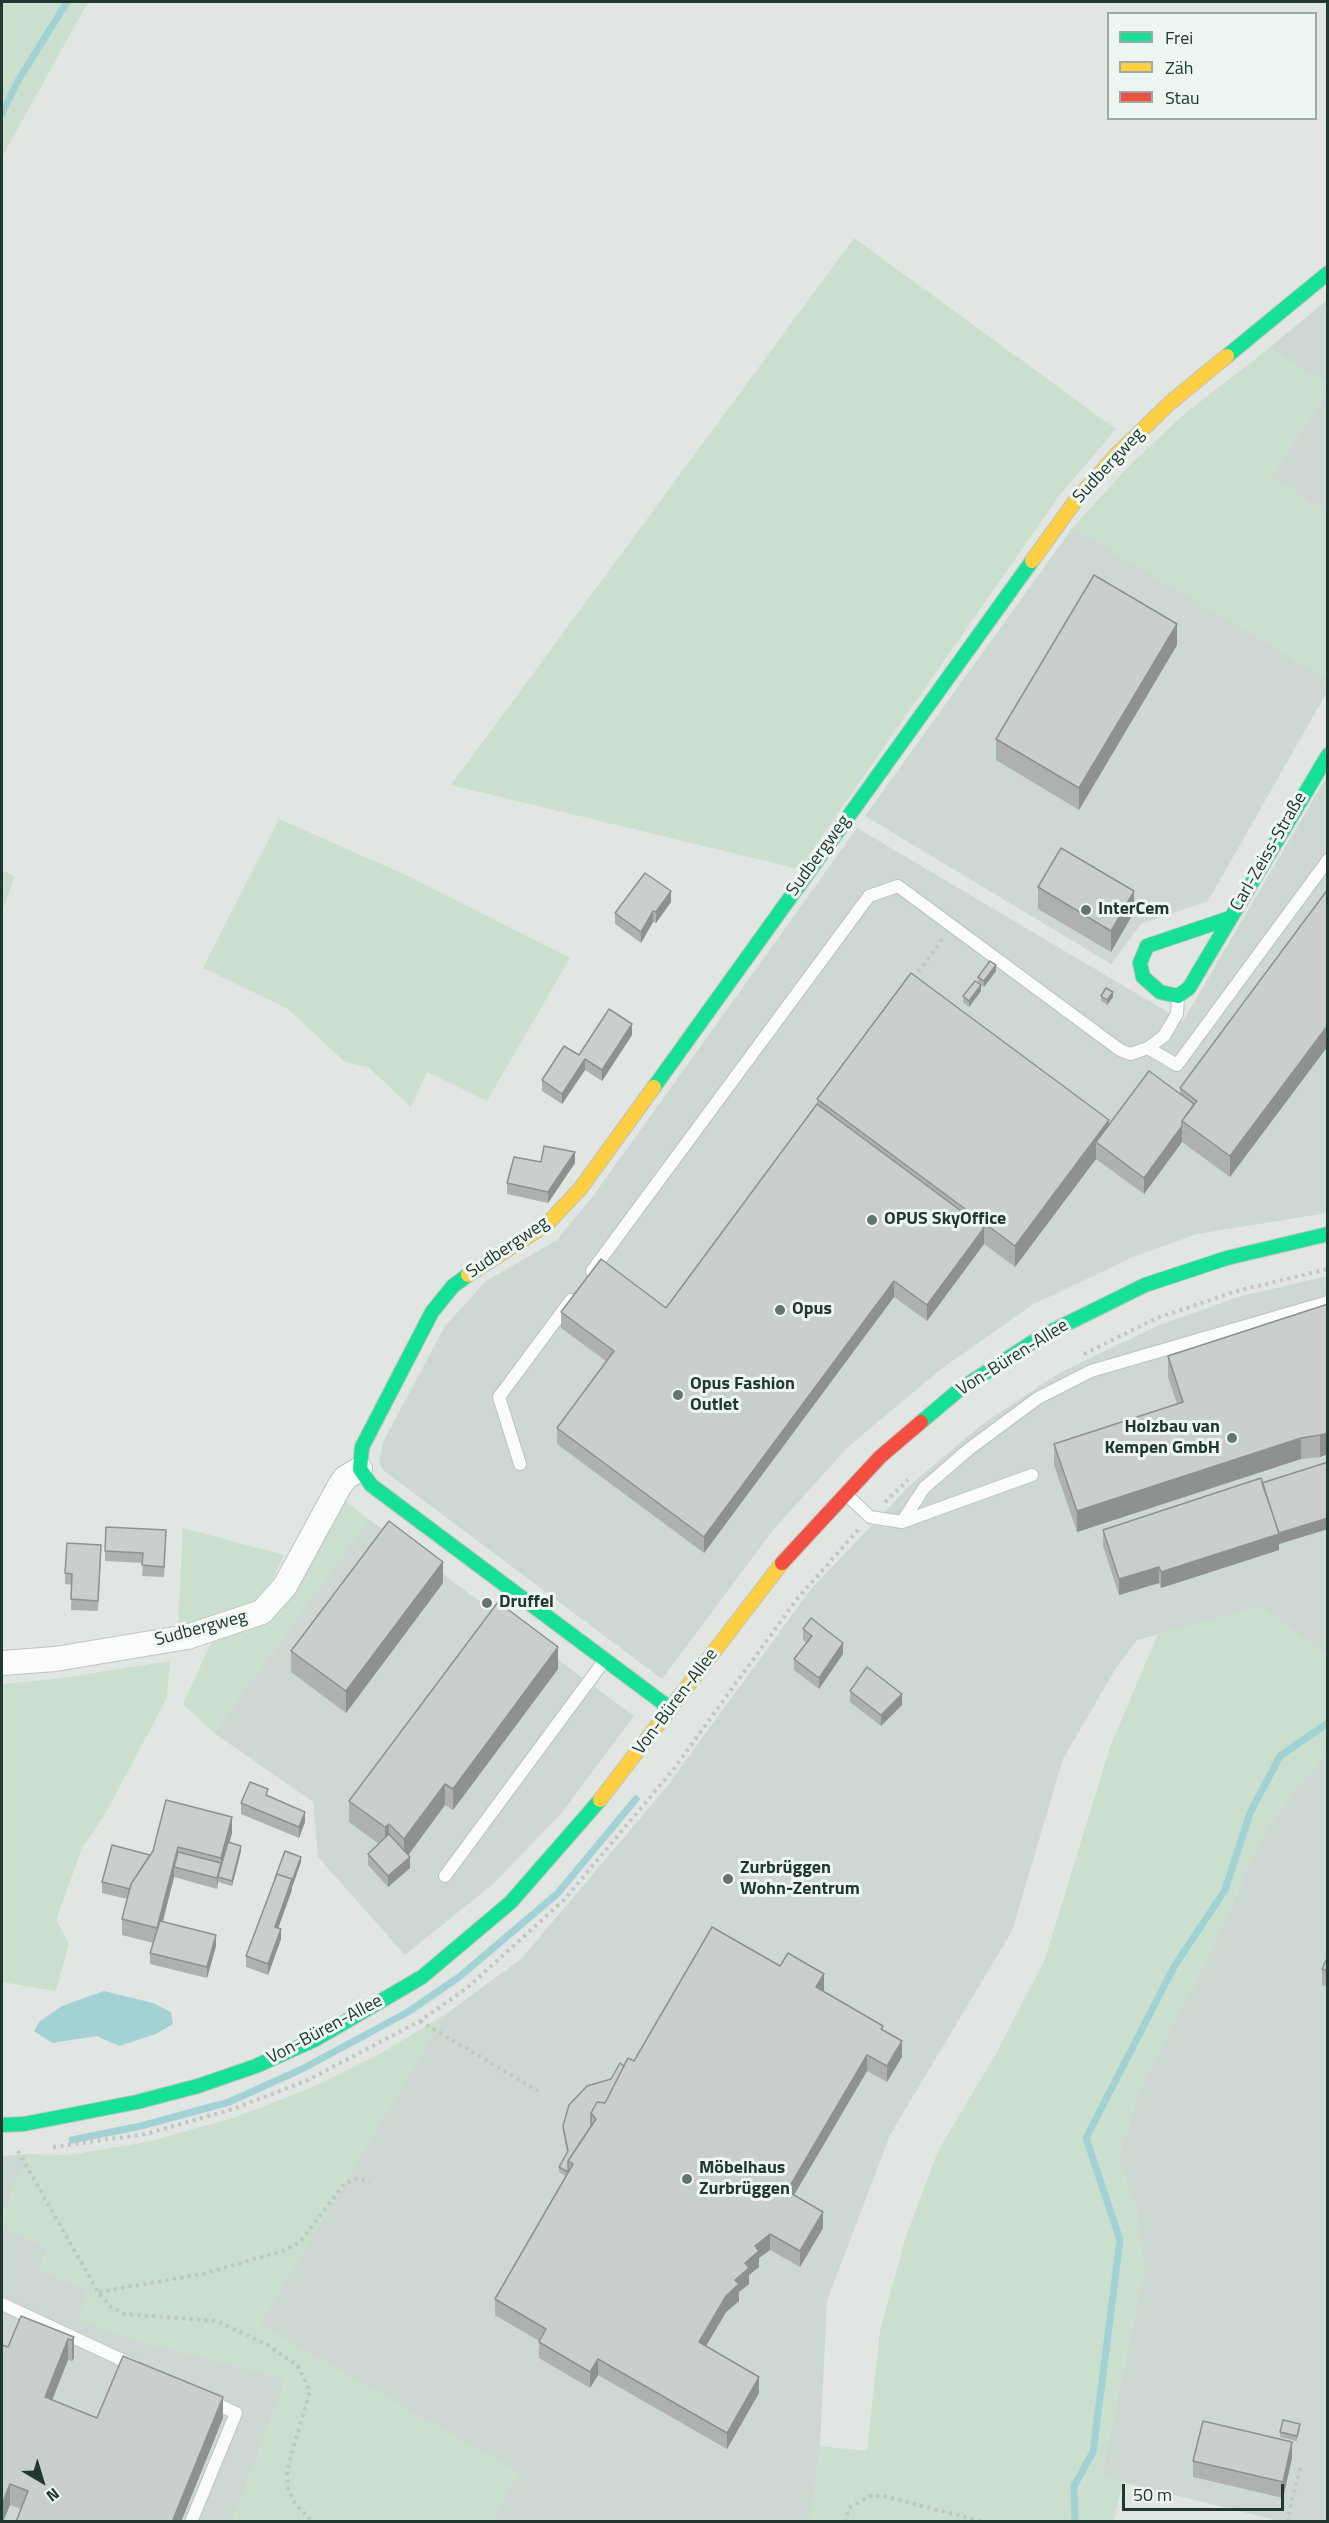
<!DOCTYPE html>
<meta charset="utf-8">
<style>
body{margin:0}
#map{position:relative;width:1329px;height:2523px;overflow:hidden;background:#e1e6e3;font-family:"Titillium Web",sans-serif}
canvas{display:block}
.frame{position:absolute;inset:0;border:3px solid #20382f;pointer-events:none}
.legend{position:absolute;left:1107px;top:12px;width:210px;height:108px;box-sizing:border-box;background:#eef6f1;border:2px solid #9caaa3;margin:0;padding:8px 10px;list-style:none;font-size:18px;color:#20382f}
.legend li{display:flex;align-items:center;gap:12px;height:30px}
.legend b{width:30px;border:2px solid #9caaa3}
.north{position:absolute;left:12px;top:2451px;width:60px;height:60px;-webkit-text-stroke:4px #eef6f1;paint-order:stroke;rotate:142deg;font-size:16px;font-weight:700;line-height:24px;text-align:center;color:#20382f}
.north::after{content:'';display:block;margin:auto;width:21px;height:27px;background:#20382f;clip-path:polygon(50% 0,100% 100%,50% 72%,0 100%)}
.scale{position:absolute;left:1122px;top:2484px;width:162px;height:27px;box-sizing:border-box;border:3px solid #20382f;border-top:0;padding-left:8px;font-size:18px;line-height:21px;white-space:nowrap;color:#20382f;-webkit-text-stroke:4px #eef6f1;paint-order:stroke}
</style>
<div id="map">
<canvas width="1329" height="2523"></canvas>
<div class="frame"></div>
<ul class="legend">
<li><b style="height:8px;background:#16e098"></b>Frei</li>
<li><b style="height:8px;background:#ffcf43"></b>Zäh</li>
<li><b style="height:8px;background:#f24e42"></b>Stau</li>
</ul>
<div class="north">N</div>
<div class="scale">50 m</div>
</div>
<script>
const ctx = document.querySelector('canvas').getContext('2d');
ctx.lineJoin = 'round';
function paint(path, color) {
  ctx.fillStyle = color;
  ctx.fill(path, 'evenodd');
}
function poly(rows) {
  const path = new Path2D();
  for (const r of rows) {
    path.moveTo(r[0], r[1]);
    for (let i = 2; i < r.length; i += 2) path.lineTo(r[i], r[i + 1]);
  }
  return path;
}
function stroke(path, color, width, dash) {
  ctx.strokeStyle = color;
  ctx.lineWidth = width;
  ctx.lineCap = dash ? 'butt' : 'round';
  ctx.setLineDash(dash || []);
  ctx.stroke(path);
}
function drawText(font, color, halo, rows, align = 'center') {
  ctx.font = font + ' "Titillium Web",sans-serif';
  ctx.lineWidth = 6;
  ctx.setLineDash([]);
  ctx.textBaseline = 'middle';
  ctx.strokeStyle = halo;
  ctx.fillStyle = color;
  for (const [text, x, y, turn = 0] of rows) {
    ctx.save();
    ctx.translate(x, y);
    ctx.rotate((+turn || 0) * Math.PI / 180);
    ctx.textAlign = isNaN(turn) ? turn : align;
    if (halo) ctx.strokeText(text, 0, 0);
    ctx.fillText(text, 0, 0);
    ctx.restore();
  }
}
paint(poly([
 [1327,300,1327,383,1268,349],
 [1327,392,1327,514,1271,476],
 [1073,527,1327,679,1327,692,1208,901,1141,924,1111,964,865,816],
 [1327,776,1327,1213,1197,1234,1133,1257,1032,1305,940,1370,848,1447,773,1530,662,1679,383,1470,379,1461,383,1442,445,1326,486,1281,557,1240,593,1196,857,828,1183,1021],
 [1327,1276,1327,1657,1261,1607,1137,1640,1116,1668,1063,1759,1012,1931,890,2135,827,2301,820,2446,811,2521,491,2521,518,2473,259,2325,446,2014,521,1959,664,1790,811,1589,911,1484,984,1423,1059,1373,1157,1326,1238,1297],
 [369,1519,634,1716,560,1815,493,1884,405,1955,318,1857,313,1802,214,1733],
 [1327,1750,1327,2521,1280,2521,1101,2477,1144,2271,1136,2209,1118,2158,1140,2088,1209,1956,1264,1831],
 [29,2154,2,2215,2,2156],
 [2,2228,48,2248,39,2269,89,2291,79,2318,133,2339,286,2379,233,2521,2,2521]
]), '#ced8d3');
paint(poly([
 [2,2,88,2,2,157],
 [854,238,1116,429,1059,496,799,869,451,785],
 [1268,349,1327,383,1327,392,1271,476,1327,514,1327,679,1073,527,1130,465,1183,415],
 [279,819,408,876,570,958,487,1101,427,1072,411,1107,368,1067,345,1062,288,1009,203,968],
 [2,870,15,877,2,910],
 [345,1501,369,1519,214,1733,183,1704,211,1643,268,1621,296,1593],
 [183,1528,284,1555,266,1593,254,1603,220,1616,178,1625],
 [1261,1607,1327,1657,1327,1750,1264,1831,1209,1956,1140,2088,1118,2158,1136,2209,1144,2271,1101,2477,1123,2481,1114,2521,811,2521,820,2446,867,2451,880,2331,905,2239,938,2151,997,2052,1045,1959,1110,1747,1158,1634],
 [170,1661,167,1698,105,1814,82,1848,56,1920,69,1943,56,1991,2,1982,2,1684,56,1679],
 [446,2014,260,2325,518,2473,491,2521,233,2521,286,2379,133,2339,78,2318,89,2291,39,2269,48,2248,2,2228,2,2215,29,2154,69,2155,147,2142,236,2117,313,2087,380,2054]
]), '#cadfce');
paint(poly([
 [104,1991,153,2003,171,2012,173,2024,156,2034,119,2046,97,2036,52,2043,34,2031,39,2022,62,2006]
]), '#a2d2d4');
stroke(poly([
 [2,113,19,79,67,2],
 [72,2140,141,2126,229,2102,302,2069,408,2012,459,1977,557,1894,636,1799],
 [1075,2522,1074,2486,1093,2452,1120,2240,1086,2138,1175,1965,1225,1890,1250,1813,1280,1756,1328,1723]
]), '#a2d2d4', 7);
const lane = poly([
 [1148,1048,1177,1065,1328,860],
 [592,1271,869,896,898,886,1120,1050,1130,1054,1148,1048,1164,1036,1177,1014,1178,996],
 [520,1464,499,1397,571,1300],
 [848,1496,870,1517,902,1522,1032,1475],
 [902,1522,924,1488,969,1449,1038,1398,1091,1371,1328,1302],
 [445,1876,604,1661],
 [2,2304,135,2366],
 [191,2522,236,2413,208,2400]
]);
const street = poly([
 [2,1663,55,1659,187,1637,262,1612,285,1586,339,1487,345,1478,360,1469]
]);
const fast = poly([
 [1227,356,1328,273],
 [1230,918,1147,946,1140,963,1143,977,1160,992,1178,996,1189,988,1328,755],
 [654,1087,1032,561],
 [468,1275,453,1286,432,1312,362,1447,360,1469,371,1485,671,1709],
 [921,1422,959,1390,1042,1336,1145,1285,1227,1258,1328,1234],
 [2,2125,24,2124,137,2102,198,2086,256,2066,316,2039,422,1977,511,1902,600,1800]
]);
const slow = poly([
 [1032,561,1076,500,1117,454,1171,402,1227,356],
 [468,1275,547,1224,580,1189,654,1087],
 [600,1800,782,1563]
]);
const jam = poly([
 [782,1563,880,1457,921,1422]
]);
stroke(lane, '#bec3c0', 14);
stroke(street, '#bec3c0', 26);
stroke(fast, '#bdc4c0', 16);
stroke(slow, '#bdc4c0', 16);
stroke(jam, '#bdc4c0', 16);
stroke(poly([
 [914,978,943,938],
 [1084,1354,1157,1318,1237,1291,1328,1269],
 [885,1502,908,1480],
 [420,2021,538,2091],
 [53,2147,146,2134,233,2109,308,2080,420,2021,467,1988,564,1900,673,1770,797,1599,859,1529],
 [18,2151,98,2292,111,2307,124,2314,217,2321,268,2345,298,2366,310,2391,287,2470,288,2488,295,2504,313,2522],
 [99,2292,202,2274,283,2251,300,2242,344,2184,358,2178,369,2183],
 [845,2522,849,2508,870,2496,883,2496,984,2522],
 [1287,2522,1301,2464]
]), '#bfc6c4', 4, [3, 4.5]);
stroke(lane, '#fafbfb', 12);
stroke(street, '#fafbfb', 24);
stroke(fast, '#16e098', 14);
stroke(slow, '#ffcf43', 14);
stroke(jam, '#f24e42', 14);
paint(poly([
 [1177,645,1079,810,996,760,996,739],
 [1038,887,1134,912,1111,952,1038,909],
 [1328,889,1230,1177,1182,1142,1144,1194,1096,1159,1015,1267,984,1244,927,1321,894,1297,704,1553,557,1444,557,1428,606,1361,561,1328,561,1312,666,1308,817,1104,817,1099,1109,1125,1180,1093,1180,1088],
 [671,902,656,923,653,922,641,943,615,924,615,913],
 [996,971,984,987,978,982,978,977],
 [981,991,969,1007,963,1002,963,996],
 [1101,996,1113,997,1107,1005,1101,1001],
 [632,1035,602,1081,585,1070,562,1104,542,1091,542,1080,579,1055],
 [541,1162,575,1163,548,1203,507,1194,507,1183],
 [1328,1304,1328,1454,1320,1457,1301,1459,1077,1532,1054,1465,1054,1444,1177,1404,1168,1377,1168,1356],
 [1328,1462,1328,1529,1279,1544,1279,1550,1161,1588,1159,1583,1119,1595,1103,1546,1103,1530,1262,1483],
 [166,1541,164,1577,142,1576,143,1563,105,1561,105,1551],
 [101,1556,98,1611,71,1610,72,1585,65,1584,65,1573],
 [443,1583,346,1713,291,1672,291,1651],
 [803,1629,843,1654,819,1689,794,1670,794,1659,807,1643,803,1640],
 [558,1669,453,1810,445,1805,408,1855,410,1868,388,1887,368,1865,368,1854,379,1844,349,1822,349,1801],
 [850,1691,902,1705,881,1726,850,1702],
 [268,1796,305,1822,299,1838,241,1814,241,1803],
 [232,1833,229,1843,241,1851,232,1886,218,1882,217,1889,174,1877,163,1921,216,1946,207,1978,150,1964,150,1953,153,1943,122,1935,122,1919,127,1899,102,1893,102,1882,150,1855],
 [301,1862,278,1928,281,1939,268,1975,246,1967,246,1956,275,1878],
 [1328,1956,1328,1987,1322,1985,1322,1969],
 [780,1966,824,1990,823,1991,883,2030,902,2057,887,2082,867,2071,794,2195,823,2228,800,2267,770,2250,759,2258,759,2267,749,2275,749,2284,739,2292,739,2301,726,2312,706,2346,759,2393,727,2449,598,2375,590,2388,539,2358,539,2341,495,2315,495,2299,566,2176,559,2172,559,2167,567,2153,563,2131,563,2126,624,2066,634,2061],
 [74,2337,74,2358,72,2361,68,2360,52,2400,97,2418,223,2418,21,2509,10,2505,3,2522,2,2522,8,2347],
 [1300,2429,1297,2441,1280,2437,1280,2432],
 [1292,2458,1283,2498,1193,2477,1193,2461]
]), '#adb2af');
paint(poly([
 [1177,624,1177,645,1079,810,1079,788],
 [671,891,671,902,656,923,656,912],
 [1134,891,1134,912,1111,952,1111,931],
 [653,911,653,922,641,943,641,932],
 [996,965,996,971,984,987,984,981],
 [981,985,981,991,969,1007,969,1001],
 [1113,992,1113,997,1107,1005,1107,1000],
 [632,1024,632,1035,602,1081,602,1070],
 [1328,1025,1328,1046,1230,1177,1230,1156],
 [585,1059,585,1070,562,1104,562,1094],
 [1109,1120,1109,1141,1096,1142,1096,1159,1015,1267,1015,1246],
 [1182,1126,1182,1142,1144,1194,1144,1178],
 [575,1152,575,1163,548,1203,548,1192],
 [984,1228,984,1244,927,1321,927,1305],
 [894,1281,894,1297,704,1553,704,1537],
 [1328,1433,1328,1454,1320,1457,1320,1435],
 [1301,1438,1301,1459,1077,1532,1077,1511],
 [1328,1518,1328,1529,1279,1544,1279,1550,1161,1588,1161,1572],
 [443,1562,443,1583,346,1713,346,1691],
 [1159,1567,1159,1583,1119,1595,1119,1579],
 [843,1643,843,1654,819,1689,819,1678],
 [558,1647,558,1669,453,1810,453,1789],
 [902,1694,902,1705,881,1726,881,1715],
 [445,1784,445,1805,404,1861,404,1839],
 [305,1812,305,1822,299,1838,299,1827],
 [232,1817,232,1833,221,1874,221,1858],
 [389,1824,389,1845,385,1848,385,1827],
 [241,1846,241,1851,232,1886,232,1881],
 [178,1847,178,1863,174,1867,174,1877,157,1944,157,1928],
 [301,1857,301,1862,292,1887,292,1890,275,1937,275,1927],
 [410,1857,410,1868,388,1887,388,1876],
 [221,1863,221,1874,218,1877,218,1882,217,1889,217,1878],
 [281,1929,281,1939,268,1975,268,1964],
 [216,1935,216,1946,207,1978,207,1967],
 [824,1974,824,1990,816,2003,816,1987],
 [902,2041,902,2057,887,2082,887,2066],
 [867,2055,867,2071,787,2207,787,2191],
 [823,2212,823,2228,800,2267,800,2251],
 [770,2234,770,2250,759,2258,759,2267,749,2275,749,2284,739,2292,739,2301,726,2312,699,2358,699,2342,755,2246],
 [74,2337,74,2358,72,2361,72,2340],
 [68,2339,68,2360,45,2418,45,2397],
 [598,2359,598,2375,590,2388,590,2372],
 [759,2377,759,2393,727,2449,727,2433],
 [223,2397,223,2418,181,2522,172,2522],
 [1292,2442,1292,2458,1283,2498,1283,2482],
 [10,2484,10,2505,3,2522,2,2522,2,2504]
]), '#8d918f');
const building = poly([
 [1094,575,1177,624,1079,788,996,739,1094,575],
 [1061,848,1134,891,1111,931,1038,887,1061,848],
 [645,873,671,891,656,912,653,911,641,932,615,913,645,873],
 [1328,889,1328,1025,1230,1156,1182,1121,1197,1101,1180,1088,1328,889],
 [990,961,996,965,984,981,978,977,990,961],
 [911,973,1109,1120,1015,1246,817,1099,911,973],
 [975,981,981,985,969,1001,963,996,975,981],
 [1106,988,1113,992,1107,1000,1101,996,1106,988],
 [609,1009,632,1024,602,1070,585,1059,562,1094,542,1080,564,1046,579,1055,609,1009],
 [1149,1071,1194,1104,1182,1121,1182,1126,1144,1178,1096,1142,1149,1071],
 [817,1104,984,1228,927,1305,894,1281,704,1537,557,1428,614,1351,561,1312,601,1259,666,1308,817,1104],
 [544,1146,575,1152,548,1192,507,1183,514,1157,541,1162,544,1146],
 [1328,1304,1328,1433,1320,1435,1301,1438,1077,1511,1054,1444,1183,1402,1168,1356,1328,1304],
 [1328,1462,1328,1518,1279,1533,1262,1483,1328,1462],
 [1261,1478,1279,1534,1161,1572,1159,1567,1119,1579,1103,1530,1261,1478],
 [389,1521,443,1562,346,1691,291,1651,389,1521],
 [106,1527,166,1530,164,1567,142,1565,143,1553,105,1551,106,1527],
 [67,1543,101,1545,98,1601,71,1599,72,1574,65,1573,67,1543],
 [498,1602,558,1647,453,1789,445,1784,404,1839,389,1824,385,1827,349,1801,498,1602],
 [811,1618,843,1643,819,1678,794,1659,812,1636,803,1629,811,1618],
 [867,1667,902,1694,881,1715,850,1691,867,1667],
 [250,1782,268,1789,266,1795,305,1812,299,1827,241,1803,250,1782],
 [166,1800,232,1817,221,1858,178,1847,157,1928,122,1919,131,1884,153,1851,166,1800],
 [389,1834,410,1857,388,1876,368,1854,389,1834],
 [228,1842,241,1846,232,1881,218,1877,228,1842],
 [112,1845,150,1855,131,1884,130,1889,102,1882,112,1845],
 [285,1851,301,1857,292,1881,292,1879,277,1874,275,1878,285,1851],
 [178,1852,221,1863,217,1878,174,1867,178,1852],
 [277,1874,292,1879,275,1927,281,1929,268,1964,246,1956,277,1874],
 [160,1921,216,1935,207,1967,150,1953,160,1921],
 [712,1927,780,1966,788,1953,824,1974,816,1987,883,2026,881,2029,902,2041,887,2066,867,2055,787,2191,823,2212,800,2251,770,2234,755,2246,759,2251,745,2263,749,2268,735,2280,739,2284,726,2296,699,2342,759,2377,727,2433,598,2359,590,2372,539,2342,546,2329,495,2299,573,2164,568,2161,596,2119,591,2113,597,2102,605,2103,628,2058,634,2061,712,1927],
 [1328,1956,1328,1971,1322,1969,1328,1956],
 [620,2063,624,2066,605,2103,597,2102,591,2113,591,2126,568,2161,568,2172,559,2167,568,2151,563,2126,569,2105,587,2086,611,2079,620,2063],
 [21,2316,74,2337,72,2340,68,2339,45,2397,97,2418,123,2356,223,2397,172,2522,16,2522,28,2491,10,2484,2,2504,2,2345,8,2347,21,2316],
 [1283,2420,1300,2424,1297,2436,1280,2432,1283,2420],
 [1203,2421,1292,2442,1283,2482,1193,2461,1203,2421]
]);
paint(building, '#c9cfcc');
stroke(building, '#8d918f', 1.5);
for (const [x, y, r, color] of [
 [1086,910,6,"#64756e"],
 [872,1220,6,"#64756e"],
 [780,1310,6,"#64756e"],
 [678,1395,6,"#64756e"],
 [1232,1438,6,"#64756e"],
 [487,1603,6,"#64756e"],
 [728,1879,6,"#64756e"],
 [687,2179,6,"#64756e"]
]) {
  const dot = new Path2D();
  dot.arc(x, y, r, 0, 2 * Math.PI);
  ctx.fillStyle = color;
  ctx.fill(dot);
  stroke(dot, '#eef6f1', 2);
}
drawText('18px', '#20382f', '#eef6f1', [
 ["Sudbergweg",1109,466,-47],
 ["Carl-Zeiss-Straße",1269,852,-60],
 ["Sudbergweg",819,856,-54],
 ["Sudbergweg",508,1248,-34],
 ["Von-Büren-Allee",1013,1358,-32],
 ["Sudbergweg",201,1629,-15],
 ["Von-Büren-Allee",676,1702,-53],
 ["Von-Büren-Allee",325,2030,-28]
]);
drawText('bold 18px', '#20382f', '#eef6f1', [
 ["InterCem",1098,910],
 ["OPUS SkyOffice",884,1220],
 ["Opus",792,1310],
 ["Opus Fashion",690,1385],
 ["Outlet",690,1406],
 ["Holzbau van",1220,1428,"right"],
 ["Kempen GmbH",1220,1449,"right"],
 ["Druffel",499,1603],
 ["Zurbrüggen",740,1869],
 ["Wohn-Zentrum",740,1890],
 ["Möbelhaus",699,2169],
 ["Zurbrüggen",699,2190]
], 'left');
</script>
